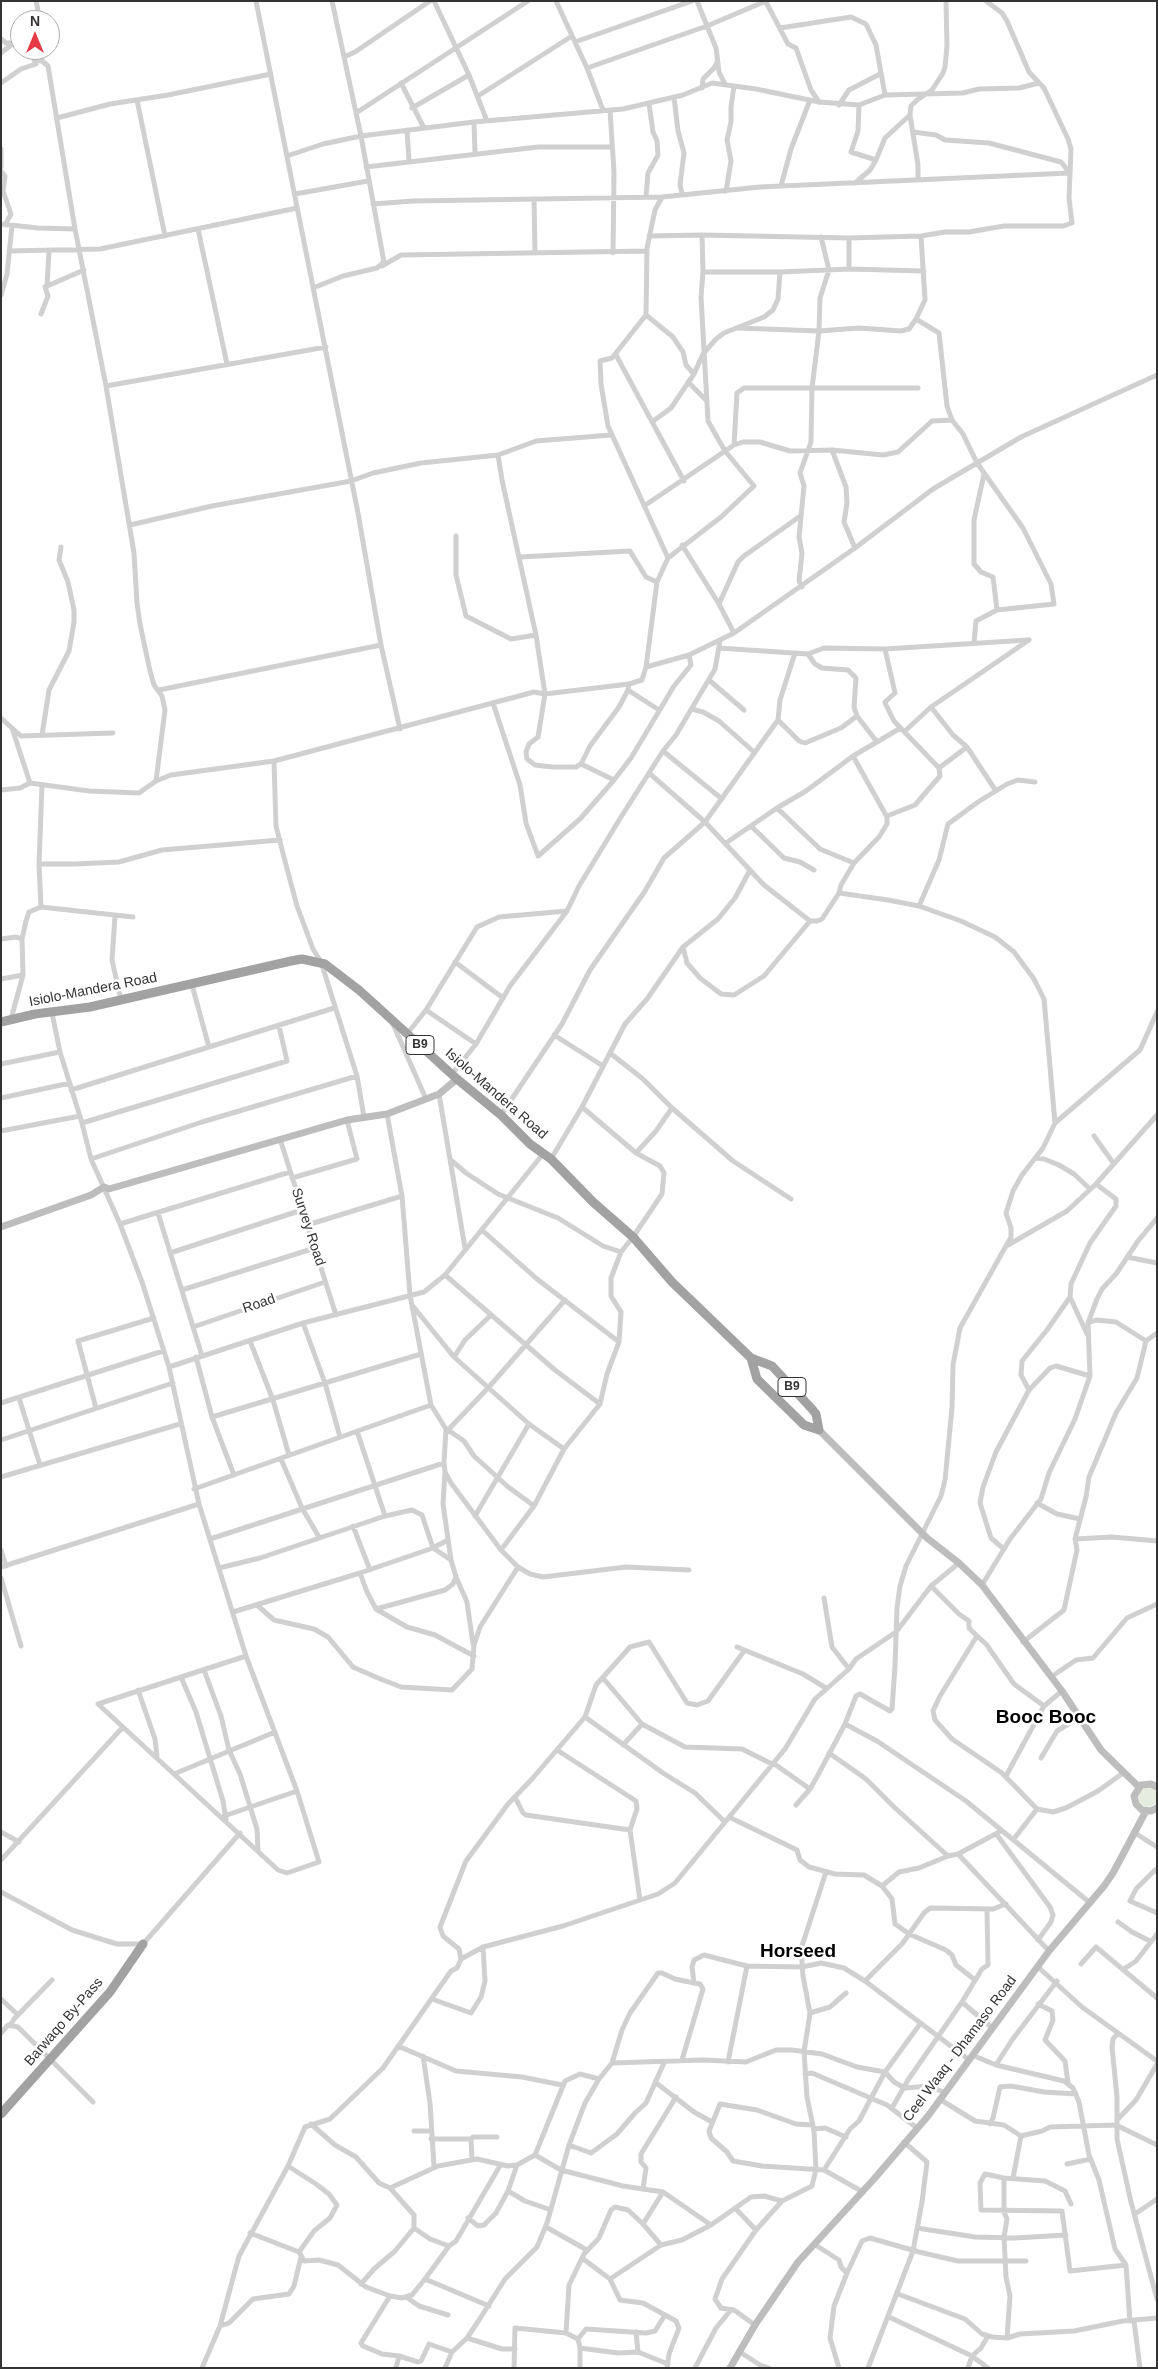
<!DOCTYPE html>
<style>
body{margin:0}
#map{position:relative;width:1158px;height:2369px;overflow:hidden;background:#fff;font-family:Helvetica,sans-serif}
canvas{display:block}
.frame{position:absolute;inset:0;border:2px solid #333;pointer-events:none}
.north{position:absolute;left:10px;top:10px;width:50px;height:50px;box-sizing:border-box;background:#fff;border:1px solid #adadad;border-radius:50%;rotate:0deg;font-size:14px;font-weight:700;line-height:20px;text-align:center;color:#333}
.north::after{content:'';display:block;margin:auto;width:18px;height:22px;background:#e63946;clip-path:polygon(50% 0,100% 100%,50% 72%,0 100%)}
</style>
<div id="map">
<canvas width="1158" height="2369"></canvas>
<div class="frame"></div>
<div class="north">N</div>
</div>
<script>
const ctx = document.querySelector('canvas').getContext('2d');
ctx.lineJoin = 'round';
function paint(path, color) {
  ctx.fillStyle = color;
  ctx.fill(path, 'evenodd');
}
function poly(rows) {
  const path = new Path2D();
  for (const r of rows) {
    if (r.length === 3) {
      path.moveTo(r[0] + r[2], r[1]);
      path.arc(r[0], r[1], r[2], 0, 2 * Math.PI);
      continue;
    }
    path.moveTo(r[0], r[1]);
    for (let i = 2; i < r.length; i += 2) path.lineTo(r[i], r[i + 1]);
  }
  return path;
}
function stroke(path, color, width, dash) {
  ctx.strokeStyle = color;
  ctx.lineWidth = width;
  ctx.lineCap = dash ? 'butt' : 'round';
  ctx.setLineDash(dash || []);
  ctx.stroke(path);
}
function drawText(font, color, halo, rows, align = 'center') {
  ctx.font = font + ' Helvetica,sans-serif';
  ctx.lineWidth = 5;
  ctx.setLineDash([]);
  ctx.textBaseline = 'middle';
  ctx.strokeStyle = halo;
  ctx.fillStyle = color;
  for (const [text, x, y, turn = 0] of rows) {
    ctx.save();
    ctx.translate(x, y);
    ctx.rotate((+turn || 0) * Math.PI / 180);
    ctx.textAlign = isNaN(turn) ? turn : align;
    if (halo) ctx.strokeText(text, 0, 0);
    ctx.fillText(text, 0, 0);
    ctx.restore();
  }
}
paint(poly([
 [1148,1797,10]
]), '#e6ecdf');
stroke(poly([
 [36,1,40,20],
 [256,1,358,513,381,645,400,729],
 [434,1,469,75,487,121],
 [556,1,587,68,603,110],
 [766,2,788,44,796,48,811,90,819,102],
 [780,28,851,17,866,24,876,45,885,95],
 [1,39,6,43,14,43],
 [575,42,692,1],
 [41,50,42,61,48,66,75,229,106,386,134,553,137,603,140,624,150,671,154,685,162,696,165,710,156,781],
 [1,53,14,43,20,42],
 [344,57,355,52,430,1],
 [587,68,707,26,697,1],
 [1,83,21,69,36,64,34,60,42,61],
 [401,83,424,128],
 [725,84,719,72,716,48,707,26,766,1],
 [702,88,703,79,714,68,717,62],
 [478,96,572,36],
 [674,97,678,131,684,153,680,185,682,194],
 [137,100,165,236],
 [839,105,849,90,880,74],
 [859,105,858,131,851,152,876,160],
 [412,108,469,75],
 [610,110,614,172,613,253],
 [356,113,528,1],
 [910,115,918,165,918,180],
 [57,118,110,104,168,95,271,74],
 [474,122,475,153],
 [407,130,409,161],
 [913,132,936,135,945,140,989,143,1061,162,1069,172],
 [1,149,1,167],
 [287,156,323,144,361,136,474,122,623,109,683,95,712,83,756,89,819,102,859,105,885,95,963,93,979,89,1019,88,1039,83],
 [366,167,538,147,612,147],
 [1,171,5,176,3,191,11,214,5,225],
 [855,183,870,170,876,160,885,138,910,115,911,106,917,100,932,90,943,73,945,67,947,46,946,1],
 [781,186,791,149,810,100],
 [726,191,731,161,727,140,731,122,731,107,734,86],
 [295,194,368,181],
 [646,197,648,173,658,155,657,141,653,132,649,104],
 [662,197,655,210,647,248,646,315,612,358,600,361,601,384,608,426,668,558],
 [534,199,535,253],
 [373,204,413,201,662,197,760,187,1069,173],
 [1,224,38,228,75,229],
 [198,229,227,364],
 [702,235,849,238,921,236,945,232,969,232,1004,226,1063,226,1072,223,1069,198,1071,149,1068,139,1044,88,1029,72,1007,21,1002,13,986,1],
 [649,236,702,235,703,272,780,272],
 [849,238,849,269],
 [9,251,100,249,297,208],
 [382,266,401,255,647,251],
 [47,286,49,251],
 [313,288,343,276,377,268,384,262,361,136,332,1],
 [1,295,7,274,12,226],
 [41,314,48,296,45,287,84,270],
 [646,315,673,337,683,352,686,365,694,374],
 [916,319,939,333,947,406,952,420,963,434,977,463,1023,528,1051,584,1054,604,997,610],
 [738,328,819,331,859,328,901,331,909,329,916,319,925,300,921,236],
 [616,355,684,481],
 [688,382,707,401],
 [106,386,326,347],
 [652,422,671,408,694,374,703,354,716,339,724,333,764,317,773,310,778,299,780,272,849,269,924,271],
 [734,445,737,393,744,388,918,388],
 [832,450,846,487,847,503,844,522,855,548],
 [498,455,502,480,536,635,545,694,538,737,529,744,526,752,527,759,535,765,552,767,576,767,581,764,614,780],
 [644,506,734,445,743,442,760,442,790,451,832,450,883,455,898,452,932,421,952,420],
 [130,525,212,506,351,481,373,473,421,463,498,455,536,441,611,435],
 [456,536,456,575,466,616,511,639,536,635],
 [682,545,719,604],
 [657,582,668,558,721,517,754,486,725,451,708,421,701,297,703,272],
 [802,587,799,581,802,553,799,537,804,486,800,473,811,442,812,388,819,331,820,298,829,270,821,237],
 [734,633,719,604,738,562,744,556,799,517],
 [974,643,976,621,997,610,993,577,981,572,974,564,974,520,984,474],
 [719,648,808,654,824,648,885,649,1028,640],
 [885,649,895,693,885,702,886,705,894,721,939,768,940,776,915,805,887,816],
 [808,654,815,664,822,668,848,670,856,678,854,707,857,716,877,742],
 [646,667,689,655,734,633,855,548,933,489,1021,437,1157,375],
 [709,680,744,710],
 [159,690,381,645],
 [628,690,659,710],
 [493,703,520,785,526,823,538,856,580,819,614,780,631,758,674,686,691,665,689,655],
 [931,707,953,735,967,747,996,791],
 [692,709,703,712,719,721,754,752],
 [1,718,12,728,30,783],
 [778,720,799,741,805,743,841,728,857,716],
 [12,728,21,736,113,733],
 [42,735,49,690,69,651,74,622,74,610,68,582,59,560,61,547],
 [663,751,722,799],
 [853,756,887,817,887,824,879,837,854,863],
 [274,761,276,826,285,861,297,906,313,949,321,962,357,1076,364,1117],
 [581,764,590,746,619,707,628,690,629,684],
 [939,768,967,747],
 [649,773,705,822,764,885,810,921,817,921,822,919,839,893,888,900,919,906,961,921,995,937,1014,952,1034,979,1044,999,1055,1123],
 [1,790,20,788,30,783,89,791,139,793,156,781,171,775,274,761,534,692,545,694,629,684,642,680,646,667,657,582,646,577,630,551,520,557],
 [777,808,820,849,854,863,841,885,839,893],
 [751,826,784,858,800,862,814,870],
 [726,843,777,808,806,791,853,756,899,729,905,731,931,707,1029,640],
 [39,864,75,864,119,862,162,850,280,840],
 [919,906,939,860,948,824,978,802,1007,784,1018,780,1035,782],
 [41,907,133,917],
 [115,916,112,960,121,1000],
 [1,939,16,937,22,939],
 [683,947,687,963,700,978,721,994,734,995,764,976,810,921],
 [455,962,503,998],
 [1,979,23,975],
 [192,985,209,1047],
 [426,1010,476,1044],
 [52,1013,60,1052,82,1123,91,1159,120,1224,142,1282,169,1367,199,1504,246,1656,297,1791,319,1862,287,1873,278,1870,98,1704,246,1656],
 [11,1019,23,975,22,939,26,921,29,912,41,907,39,864,42,785],
 [393,1024,426,1099],
 [407,1034,426,1010,477,927,499,917,567,911],
 [554,1035,603,1066],
 [610,1053,643,1079,672,1108,733,1161,791,1199],
 [1,1064,60,1052],
 [452,1074,476,1044,510,986,567,911,579,886,621,817,663,751,676,735,715,669,720,641],
 [71,1090,334,1008],
 [439,1094,465,1248],
 [1,1098,70,1083],
 [582,1107,636,1153,656,1131,672,1108],
 [387,1114,402,1196,410,1295,431,1405,446,1429,444,1463,445,1472,451,1483,501,1550,518,1567,530,1574,543,1577,626,1567,689,1570],
 [501,1115,562,1024,590,970,645,891,664,858,705,822,775,724,778,720,780,700,795,653],
 [82,1123,287,1061,279,1026],
 [1,1131,80,1116],
 [1094,1136,1114,1164],
 [280,1139,336,1315],
 [1035,1158,1044,1159,1059,1165,1074,1174,1090,1189],
 [91,1159,202,1122,357,1076],
 [551,1159,582,1107,625,1024,647,999,683,947,718,919,735,898,750,870],
 [452,1161,466,1173,498,1194,558,1218,603,1246,621,1252],
 [292,1178,357,1159,347,1120],
 [158,1213,202,1356],
 [120,1224,290,1172],
 [307,1225,402,1196],
 [483,1231,537,1279,619,1342],
 [1008,1245,1067,1211,1096,1184,1157,1115],
 [170,1253,302,1210],
 [1127,1257,1157,1263],
 [445,1275,555,1370,600,1404],
 [182,1290,315,1248],
 [1070,1297,1087,1334],
 [412,1305,454,1357,529,1424,564,1449],
 [303,1323,325,1383,340,1437],
 [1088,1323,1096,1320,1116,1322,1146,1341],
 [193,1327,325,1282],
 [250,1341,273,1400,289,1455],
 [196,1357,212,1417,234,1475],
 [454,1357,465,1340,491,1315],
 [169,1367,303,1323,424,1292,445,1275,543,1154],
 [1029,1390,1021,1375,1022,1361,1047,1330,1070,1297,1071,1284,1090,1243,1116,1206,1116,1199,1096,1184],
 [19,1398,40,1465],
 [1,1403,163,1351],
 [96,1408,78,1341,154,1318],
 [212,1417,421,1354],
 [446,1429,448,1430,488,1388,565,1300],
 [448,1430,464,1441,474,1456,507,1486,534,1506],
 [1,1440,173,1383],
 [281,1459,302,1508,319,1537],
 [445,1472,443,1504,451,1560],
 [1,1477,180,1424],
 [194,1489,431,1405],
 [1037,1503,1057,1514,1080,1519],
 [475,1516,529,1424],
 [353,1526,370,1570],
 [210,1539,444,1463],
 [1075,1539,1112,1537,1157,1541],
 [1004,1549,991,1538,980,1503,983,1487,996,1452,1029,1390,1050,1368,1056,1366,1090,1376],
 [1,1550,6,1566],
 [501,1550,534,1506,564,1449,600,1404,607,1374,619,1342,621,1312,611,1296,611,1278,621,1252,633,1237,662,1194,664,1173,660,1166,636,1153],
 [1,1567,199,1504],
 [219,1568,260,1558,385,1516,357,1431],
 [360,1573,367,1592,376,1609,407,1627,435,1635,474,1656],
 [456,1577,467,1602,473,1644],
 [1,1578,21,1646],
 [982,1585,1010,1539,1041,1499,1049,1473,1075,1419,1090,1376,1088,1323,1097,1299,1102,1289,1116,1274,1138,1241,1157,1218],
 [931,1586,959,1614,969,1621,969,1628,977,1636,940,1696,933,1711,935,1720,952,1739,1002,1773,1037,1809],
 [824,1598,832,1647,849,1669],
 [258,1606,274,1620,314,1629,328,1637,353,1667,378,1678,401,1687,452,1690,472,1669,474,1645,480,1627,518,1567],
 [376,1609,445,1590,453,1584,456,1577,451,1560,433,1548,422,1515,412,1510,385,1516],
 [233,1612,360,1573,433,1548,448,1540],
 [977,1636,986,1644,1014,1684,1044,1706],
 [1023,1642,1064,1610,1077,1550,1075,1539,1086,1497,1089,1477,1116,1413,1137,1378,1146,1341,1157,1333],
 [737,1647,803,1674,826,1688],
 [204,1670,221,1716,229,1750,240,1774,257,1829,258,1850],
 [181,1677,196,1712,223,1801,226,1820],
 [1051,1677,1076,1660,1093,1658,1127,1618,1157,1604],
 [603,1678,642,1724,685,1747,742,1749,772,1764],
 [138,1690,155,1739,157,1756],
 [585,1717,663,1773,695,1793,725,1822],
 [845,1724,877,1741,966,1801,1089,1902],
 [623,1745,642,1724],
 [557,1750,636,1801,637,1809,630,1830,640,1900],
 [829,1753,866,1779,894,1807,948,1856],
 [1041,1758,1057,1731,1080,1717],
 [773,1763,810,1789],
 [174,1774,275,1732],
 [1006,1776,1044,1706,1062,1691],
 [515,1797,523,1813,526,1815,630,1830],
 [796,1805,810,1789,818,1775,845,1724,856,1696,860,1694,890,1711,892,1709,895,1666,897,1608,900,1586,906,1566,941,1496,945,1480,952,1408,953,1365,960,1328,1011,1237,1011,1228,1006,1213,1013,1191,1022,1175,1043,1148,1055,1123,1140,1050,1157,1012],
 [224,1816,297,1791],
 [729,1817,797,1850,800,1860,809,1867,835,1874,864,1875,882,1886,899,1872,919,1868,948,1856,958,1854,1001,1831],
 [1,1832,19,1842],
 [1135,1833,1157,1847],
 [997,1835,1050,1907,1053,1915,1051,1922,1038,1940],
 [1013,1840,1037,1809,1053,1812,1066,1808,1098,1791,1123,1773],
 [958,1854,1049,1951],
 [1,1860,123,1727],
 [1157,1872,1155,1870,1136,1889,1130,1901,1157,1913],
 [882,1886,892,1899,895,1924,909,1934,946,1950,952,1955,956,1965,975,1980],
 [1,1892,72,1930,117,1944,143,1944,240,1833],
 [1118,1922,1132,1932,1150,1941],
 [461,1959,459,1949,443,1936,440,1927,466,1861,508,1804,532,1779,585,1717,596,1685,630,1647,649,1642,687,1703,697,1705,708,1701,744,1651],
 [1081,1964,1096,1947,1157,1998],
 [1038,1967,1082,2007,1157,2061],
 [1124,1969,1136,1961,1157,1934],
 [865,1981,902,1944,924,1913,930,1908,993,1909,1006,1904],
 [1,1999,18,2015],
 [432,1999,471,2013,481,1997,485,1981,483,1947],
 [962,2002,992,2028],
 [1038,2004,1052,2011,1053,2020,1045,2040,1065,2061,1068,2083],
 [810,2013,830,2007,846,1993],
 [11,2024,14,2019,52,1980],
 [1,2033,8,2025,18,2027,93,2102],
 [1118,2033,1113,2039,1112,2047,1117,2097,1117,2139,1131,2202,1157,2299],
 [398,2046,456,2071,522,2077,562,2085],
 [972,2055,996,2065,1064,2081,1073,2088,1079,2102,1089,2155,1099,2180,1115,2249,1126,2265,1130,2321],
 [423,2056,430,2103,434,2167],
 [682,2060,703,1989,700,1984,694,1983],
 [728,2062,747,1966],
 [612,2063,703,2060,746,2062,776,2050,792,2050,822,2054,857,2067,885,2072,894,2082,905,2088,930,2086,945,2093],
 [996,2065,1012,2040,1057,1981],
 [805,2074,812,2073,887,2105,917,2128],
 [655,2082,694,2112,712,2122],
 [941,2100,975,2121,1004,2125,1021,2136,1042,2131,1050,2127,1116,2125,1157,2145],
 [892,2108,908,2080,962,2002,982,1969,988,1965,987,1909],
 [1117,2120,1136,2100,1157,2064],
 [311,2124,335,2145,356,2157,379,2183,390,2188,438,2166,477,2159,508,2166,517,2165,535,2155,561,2170,623,2186,663,2192,711,2225],
 [990,2124,993,2118,1000,2087,1011,2086,1044,2092,1076,2094],
 [813,2125,796,2124,757,2110,720,2104,709,2131,711,2138,727,2152,733,2161,762,2166,824,2170,863,2192],
 [814,2129,825,2128,846,2137],
 [414,2131,431,2131],
 [431,2139,471,2139],
 [569,2145,591,2153,617,2134,635,2113,646,2103,664,2063],
 [535,2155,565,2081,580,2074,599,2079],
 [472,2160,471,2139,473,2137,497,2137],
 [1067,2164,1091,2159],
 [517,2165,508,2191,525,2201,551,2210],
 [288,2166,316,2184,329,2194,337,2205,330,2218,314,2231,299,2252],
 [824,2170,850,2129,859,2121,885,2072,920,2024],
 [1004,2178,1004,2212,1007,2219,1004,2237,1006,2277,1010,2296,1007,2338],
 [1013,2178,1021,2136],
 [643,2189,646,2168,641,2162,641,2154,676,2097],
 [1071,2204,1065,2191,1045,2181,1004,2178,985,2174,980,2183,981,2210,1062,2211,1070,2271,1126,2265],
 [735,2208,756,2230],
 [1135,2214,1157,2199],
 [468,2218,478,2226,484,2225,496,2213,508,2191],
 [643,2224,661,2245],
 [546,2227,587,2250],
 [414,2228,430,2239,449,2246],
 [917,2228,975,2237,1015,2238,1066,2235],
 [250,2233,299,2252,304,2261,319,2260,338,2265,366,2287,390,2296,402,2298,412,2295,425,2279,489,2306],
 [814,2244,839,2260,841,2267,847,2273,834,2306,830,2338,839,2368],
 [582,2258,610,2279,620,2300,643,2303,676,2321,679,2328,669,2354,667,2368],
 [847,2273,862,2241,870,2238,919,2252,958,2261,1026,2261],
 [425,2279,449,2246,456,2241,501,2164],
 [610,2279,661,2245,682,2240,711,2225,751,2197,764,2196,782,2201,812,2186,816,2169,814,2131,807,2097,804,2052,810,2013,803,1976,801,1949,826,1872],
 [361,2284,374,2269,395,2251,414,2228,414,2215,390,2188],
 [898,2294,965,2319,982,2334,992,2337,1007,2338,1020,2334,1074,2331,1123,2321,1157,2318],
 [390,2296,361,2343,363,2346,382,2354,399,2356],
 [406,2297,419,2306,448,2315],
 [889,2317,972,2356,988,2368],
 [1134,2321,1140,2368],
 [755,2325,734,2310,721,2308,715,2299,722,2279,756,2230,782,2201],
 [220,2326,229,2323,253,2299,289,2294,294,2286,301,2257],
 [636,2332,638,2352],
 [566,2333,569,2285,584,2254,599,2238,611,2210,615,2207,628,2210,643,2224,663,2192],
 [467,2338,502,2349,515,2349],
 [578,2339,586,2329,646,2333,655,2331,665,2315],
 [580,2348,618,2353,638,2352,668,2364],
 [740,2352,760,2365,769,2368],
 [202,2368,220,2326,239,2256,288,2166,305,2127,330,2119,383,2068,451,1971,457,1968,461,1959,483,1947,563,1926,658,1894,675,1883,785,1749,815,1699,849,1669,856,1659,896,1632,931,1586,959,1563],
 [396,2368,399,2356,418,2362,421,2361,429,2344,452,2352],
 [445,2368,452,2352,467,2338,479,2320,505,2279,537,2247,547,2223,569,2145,585,2103,599,2079,612,2063,622,2030,630,2013,658,1973,662,1973,675,1979,694,1983,692,1967,694,1960,704,1955,747,1966,802,1967,821,1963,844,1968,865,1981,968,2059],
 [514,2368,515,2328,566,2333,578,2339,580,2348,580,2368],
 [695,2368,716,2328,730,2311],
 [868,2368,913,2251,922,2202,927,2162,904,2142],
 [968,2368,972,2356,981,2348,988,2336]
]), '#d0d0d0', 5);
stroke(poly([
 [1,1227,91,1195,104,1187,109,1189,347,1120,387,1114,439,1094,457,1079],
 [819,1430,927,1538,959,1563,982,1585,1062,1691,1101,1750,1139,1787],
 [1157,1787,1151,1784,1141,1785,1134,1796,1136,1804,1142,1810,1151,1811,1157,1808],
 [730,2368,755,2325,798,2262,874,2179,928,2116,1049,1951,1104,1886,1113,1873,1146,1811]
]), '#bdbdbd', 7);
stroke(poly([
 [1,1022,35,1014,90,1007,291,961,302,959,325,964,359,990,457,1079,501,1115,530,1144,551,1159,593,1202,633,1237,672,1282,751,1358],
 [751,1358,772,1366,812,1409,816,1414,819,1430,804,1425,757,1379,751,1358],
 [1,2114,110,1992,143,1944]
]), '#a2a2a2', 9);
for (const [x, y, w] of [
 [420,1045,28],
 [792,1387,28]
]) {
  const box = new Path2D();
  box.roundRect(x - w / 2, y - 9.5, w, 19, 4);
  ctx.fillStyle = '#fff';
  ctx.fill(box);
  stroke(box, '#333', 1);
}
drawText('bold 12px', '#333', null, [
 ["B9",420,1045],
 ["B9",792,1387]
]);
drawText('14px', '#333', '#fff', [
 ["Isiolo-Mandera Road",93,990,-11],
 ["Isiolo-Mandera Road",496,1094,41],
 ["Survey Road",308,1227,72],
 ["Road",259,1304,-19],
 ["Barwaqo By-Pass",64,2022,-49],
 ["Ceel Waaq - Dhamaso Road",960,2049,-53]
]);
drawText('bold 19px', '#000', '#fff', [
 ["Booc Booc",1046,1718],
 ["Horseed",798,1952]
]);
</script>
